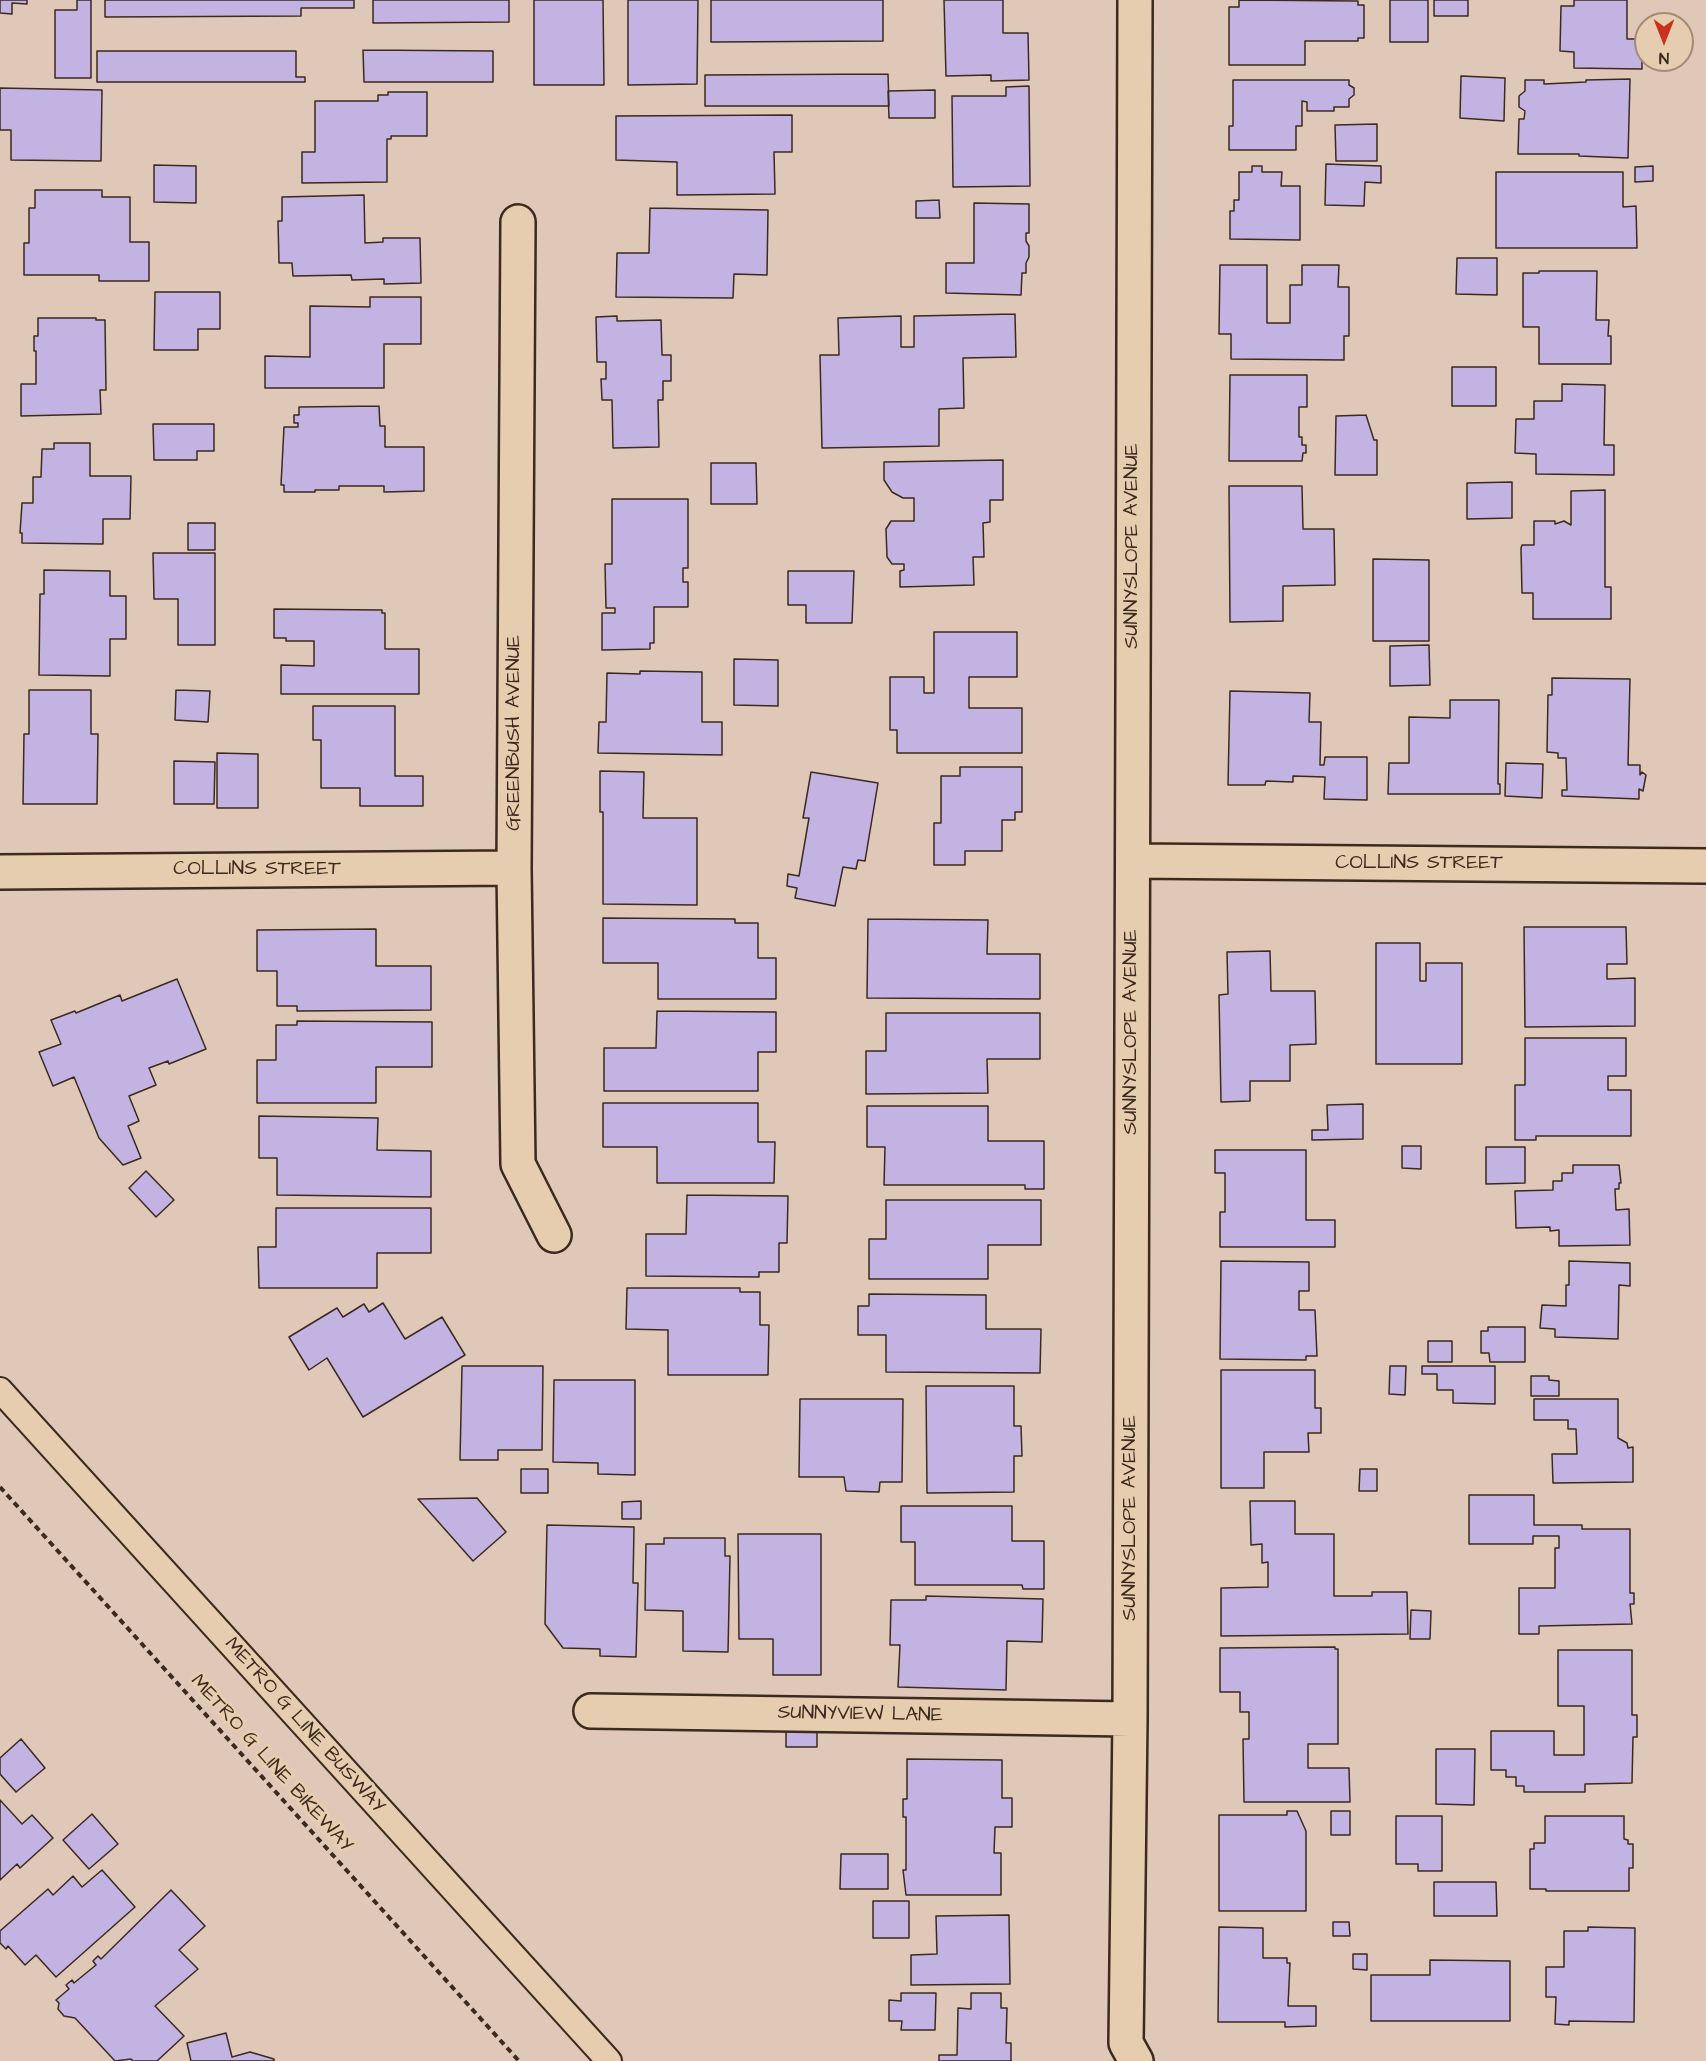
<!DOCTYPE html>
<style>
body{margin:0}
#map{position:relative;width:1706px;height:2061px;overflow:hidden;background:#e0c8b9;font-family:"Architects Daughter",sans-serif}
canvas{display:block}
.north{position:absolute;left:1634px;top:12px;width:60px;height:60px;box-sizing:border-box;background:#e7cdaf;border:2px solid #a28c75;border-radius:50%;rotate:180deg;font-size:16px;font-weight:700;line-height:24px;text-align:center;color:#3b2a1e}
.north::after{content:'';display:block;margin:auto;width:21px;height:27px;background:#c8321e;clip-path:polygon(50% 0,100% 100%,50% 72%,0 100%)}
</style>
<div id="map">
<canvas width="1706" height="2061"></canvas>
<div class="north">N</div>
</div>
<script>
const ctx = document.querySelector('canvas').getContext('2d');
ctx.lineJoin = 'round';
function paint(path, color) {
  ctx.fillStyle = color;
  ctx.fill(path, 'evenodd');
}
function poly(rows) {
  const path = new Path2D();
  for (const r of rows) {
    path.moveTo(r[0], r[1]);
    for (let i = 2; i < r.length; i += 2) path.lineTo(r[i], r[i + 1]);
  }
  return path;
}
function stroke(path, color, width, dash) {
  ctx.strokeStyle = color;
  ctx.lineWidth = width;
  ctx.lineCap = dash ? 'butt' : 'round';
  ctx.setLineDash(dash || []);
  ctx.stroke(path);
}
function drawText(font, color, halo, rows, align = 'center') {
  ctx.font = font + ' "Architects Daughter",sans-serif';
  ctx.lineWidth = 6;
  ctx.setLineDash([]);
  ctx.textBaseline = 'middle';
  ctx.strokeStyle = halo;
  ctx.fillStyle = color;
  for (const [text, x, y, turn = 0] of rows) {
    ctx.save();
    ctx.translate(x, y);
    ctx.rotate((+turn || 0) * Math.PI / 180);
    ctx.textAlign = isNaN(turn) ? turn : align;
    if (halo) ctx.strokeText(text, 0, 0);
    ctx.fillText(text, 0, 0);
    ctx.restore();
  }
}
const building = poly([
 [0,0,27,0,27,4,12,3,12,14,0,13,0,0],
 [77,0,91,0,91,78,55,78,55,10,77,10,77,0],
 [105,0,354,0,354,8,301,8,301,16,105,17,105,0],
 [373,0,509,0,509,22,373,23,373,0],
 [534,0,603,0,604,85,534,85,534,0],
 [628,0,698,0,697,84,628,85,628,0],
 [711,0,883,0,883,41,711,42,711,0],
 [944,0,1003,0,1003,33,1028,33,1029,80,991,81,991,75,946,76,944,0],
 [1239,0,1358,1,1358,5,1364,5,1364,38,1358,38,1358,41,1305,41,1305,65,1229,65,1229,7,1239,7,1239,0],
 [1390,0,1428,0,1428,42,1390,42,1390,0],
 [1434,0,1468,0,1468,16,1434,16,1434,0],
 [1574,0,1627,0,1627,39,1642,39,1642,69,1574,68,1574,52,1560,51,1561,6,1574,6,1574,0],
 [363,50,493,51,493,82,364,82,363,50],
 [97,51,296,51,296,77,305,77,305,82,97,82,97,51],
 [888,74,889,106,705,106,705,75,888,74],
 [1461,76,1505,78,1504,121,1460,118,1461,76],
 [1630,79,1628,158,1579,156,1579,154,1518,154,1519,119,1524,119,1525,111,1519,107,1519,96,1525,91,1525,80,1544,80,1544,84,1586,82,1586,80,1630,79],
 [1233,80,1349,80,1349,85,1354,88,1354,95,1349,99,1349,107,1334,107,1334,111,1307,111,1307,102,1302,101,1302,126,1296,126,1296,150,1229,150,1229,126,1233,126,1233,80],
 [1029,86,1030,186,953,187,952,96,1006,96,1006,87,1029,86],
 [0,88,102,90,101,161,11,160,11,130,0,130,0,88],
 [935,90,935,118,889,118,888,91,935,90],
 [388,92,427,92,427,136,391,136,391,139,387,139,387,182,302,183,302,152,315,152,315,101,378,101,378,95,388,95,388,92],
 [792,115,792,152,774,152,775,194,677,195,677,162,616,160,616,116,792,115],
 [1377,124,1377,161,1336,161,1335,125,1377,124],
 [1326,164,1381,166,1381,183,1365,182,1364,206,1325,205,1326,164],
 [154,165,196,166,196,203,154,202,154,165],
 [1252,166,1262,166,1262,172,1282,172,1281,186,1300,186,1300,240,1230,239,1230,211,1234,211,1234,200,1239,200,1239,172,1252,172,1252,166],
 [1653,166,1653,181,1635,182,1635,167,1653,166],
 [1496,172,1623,172,1623,207,1636,206,1637,248,1496,248,1496,172],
 [35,190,102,190,102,197,130,197,130,242,149,242,149,281,99,281,99,275,24,275,24,243,29,243,29,208,35,208,35,190],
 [364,195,365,243,383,242,383,238,420,238,421,283,384,284,384,279,352,280,351,275,293,276,292,263,279,263,278,221,282,221,282,197,364,195],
 [939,200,940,218,916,218,916,201,939,200],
 [974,203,1029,204,1029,233,1026,233,1026,241,1029,246,1029,257,1026,263,1026,273,1022,273,1021,295,946,293,946,263,974,263,974,203],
 [650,208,768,210,767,275,734,274,733,298,616,297,617,253,649,253,650,208],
 [1457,258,1497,258,1497,295,1456,294,1457,258],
 [1220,265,1267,265,1267,323,1290,323,1290,285,1302,285,1302,265,1339,265,1338,287,1349,287,1349,336,1344,336,1344,360,1231,359,1231,334,1219,334,1220,265],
 [1539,271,1597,271,1596,320,1609,320,1608,336,1611,336,1611,364,1539,364,1539,327,1523,327,1523,273,1539,273,1539,271],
 [155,292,220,292,220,329,198,329,198,350,154,350,155,292],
 [370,297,421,297,421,344,384,344,384,388,265,388,265,356,310,357,310,306,370,307,370,297],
 [1015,314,1016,357,963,358,964,408,939,409,939,446,822,448,820,355,839,355,838,318,901,316,901,347,914,347,914,316,1015,314],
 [617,316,617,321,661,320,662,355,671,355,671,381,663,381,663,400,658,400,659,447,613,448,612,400,602,400,601,379,606,379,606,362,597,362,596,317,617,316],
 [38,318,96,318,96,320,105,320,106,390,100,390,101,414,21,416,21,384,36,384,36,351,34,351,34,336,38,336,38,318],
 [1452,367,1496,367,1496,406,1452,406,1452,367],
 [1230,375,1307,375,1307,407,1299,407,1299,437,1302,437,1302,445,1306,445,1306,453,1303,453,1302,461,1229,461,1230,375],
 [1562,384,1605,385,1604,445,1614,445,1614,475,1536,474,1536,454,1515,453,1516,419,1534,419,1534,401,1562,401,1562,384],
 [379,406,380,426,385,426,385,447,424,447,424,491,384,492,384,486,339,486,339,490,315,490,315,492,284,492,284,485,281,485,284,427,298,427,298,423,294,423,294,415,299,415,299,407,379,406],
 [1366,415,1374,440,1377,440,1377,475,1335,475,1336,416,1366,415],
 [153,424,214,424,214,451,197,451,197,460,154,460,153,424],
 [54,443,90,443,90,476,131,476,130,519,103,519,103,544,22,543,22,533,20,533,22,503,33,503,33,477,41,477,42,449,54,449,54,443],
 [1003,460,1003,500,990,500,990,522,983,523,984,557,973,557,974,585,900,587,900,571,904,570,904,564,892,564,887,557,886,529,891,521,914,521,914,498,903,498,892,492,884,480,884,462,1003,460],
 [711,463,756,463,757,504,711,504,711,463],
 [1512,482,1512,518,1467,519,1467,483,1512,482],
 [1229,486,1302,486,1303,529,1334,529,1335,585,1283,586,1283,621,1230,622,1229,486],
 [1605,490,1605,587,1611,587,1611,619,1533,619,1533,593,1522,593,1521,548,1522,545,1534,545,1534,521,1555,521,1555,524,1564,521,1571,525,1571,491,1605,490],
 [612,499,688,499,688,568,683,568,683,582,688,582,688,607,654,607,654,643,650,643,650,649,602,650,602,613,615,613,615,608,606,608,605,564,612,564,612,499],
 [188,523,215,523,215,550,188,550,188,523],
 [153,553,215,553,215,645,178,645,178,599,154,599,153,553],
 [1373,559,1429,560,1429,641,1373,641,1373,559],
 [44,570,110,571,110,596,126,596,126,639,110,639,110,676,39,675,40,594,44,594,44,570],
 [788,571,854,571,852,623,806,623,806,605,788,605,788,571],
 [274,609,382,610,382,613,385,613,385,649,419,649,419,694,281,694,281,665,314,666,314,641,286,641,286,638,274,638,274,609],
 [934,632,1017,632,1017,677,969,677,969,708,1022,708,1022,753,897,753,897,730,890,730,890,677,924,677,924,693,934,693,934,632],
 [1429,645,1430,685,1390,686,1390,646,1429,645],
 [734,659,778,660,778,706,734,705,734,659],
 [640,671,702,672,702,722,722,722,722,755,598,753,599,722,606,722,607,673,640,674,640,671],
 [1552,678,1630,679,1628,765,1640,765,1640,775,1642,772,1646,775,1643,791,1639,789,1639,799,1562,796,1562,790,1567,790,1566,758,1558,758,1558,753,1547,752,1548,695,1552,695,1552,678],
 [29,690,91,690,91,734,98,734,97,804,23,804,24,734,29,734,29,690],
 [176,690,210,691,208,722,175,720,176,690],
 [1230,691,1310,693,1309,722,1321,722,1320,765,1324,765,1325,757,1367,757,1367,800,1324,799,1325,777,1293,776,1293,782,1266,781,1265,785,1228,785,1230,691],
 [1450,700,1499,700,1498,784,1500,784,1500,794,1388,794,1389,763,1409,763,1409,717,1450,718,1450,700],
 [313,706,395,706,395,776,423,776,423,806,360,806,360,788,321,788,321,740,313,740,313,706],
 [217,753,258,754,258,808,217,808,217,753],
 [174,761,215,762,214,804,174,804,174,761],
 [1506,763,1543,764,1542,798,1505,796,1506,763],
 [960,767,1022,767,1022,812,1015,812,1015,820,1002,820,1002,851,965,851,965,865,934,865,934,823,941,823,941,776,960,776,960,767],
 [600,771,644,772,643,818,697,818,697,905,603,904,603,812,600,812,600,771],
 [811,772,878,783,865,861,858,860,856,869,843,867,835,906,795,898,797,888,787,886,788,874,799,876,809,818,803,818,811,772],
 [603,918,735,919,735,923,758,923,758,958,776,958,776,999,658,999,658,963,603,963,603,918],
 [868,919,988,920,987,954,1040,954,1040,999,867,998,868,919],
 [1524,927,1626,927,1627,964,1607,964,1607,979,1635,978,1635,1026,1525,1027,1524,927],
 [376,929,376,966,431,966,431,1010,297,1011,297,1006,277,1006,277,971,257,971,257,930,376,929],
 [1376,943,1420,943,1420,981,1426,981,1426,963,1462,963,1462,1064,1376,1064,1376,943],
 [1270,951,1271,991,1315,991,1316,1044,1290,1045,1290,1081,1250,1081,1250,1101,1221,1102,1219,995,1228,994,1227,952,1270,951],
 [177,979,206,1049,169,1064,168,1061,149,1068,156,1085,129,1096,139,1121,128,1126,141,1158,123,1165,99,1138,74,1077,53,1086,39,1052,61,1044,51,1020,75,1011,76,1013,120,995,122,1001,177,979],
 [657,1011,776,1012,776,1052,758,1052,758,1091,604,1091,604,1048,656,1048,657,1011],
 [886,1013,1040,1013,1040,1059,987,1059,988,1093,866,1094,866,1051,886,1051,886,1013],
 [297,1021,432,1022,432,1067,376,1067,376,1103,257,1103,257,1060,276,1060,276,1025,297,1025,297,1021],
 [1525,1038,1626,1038,1626,1076,1608,1076,1608,1090,1631,1090,1631,1136,1536,1136,1536,1140,1515,1140,1515,1085,1525,1085,1525,1038],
 [603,1103,758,1103,758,1142,775,1142,774,1183,657,1183,657,1147,603,1147,603,1103],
 [1363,1104,1363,1139,1312,1140,1312,1130,1328,1130,1327,1105,1363,1104],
 [867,1106,988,1106,988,1141,1044,1141,1044,1189,1025,1189,1025,1185,884,1185,885,1147,867,1147,867,1106],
 [259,1116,378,1118,377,1150,431,1151,431,1197,277,1195,277,1158,259,1158,259,1116],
 [1402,1146,1421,1146,1421,1169,1402,1168,1402,1146],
 [1486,1147,1525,1147,1525,1183,1486,1184,1486,1147],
 [1215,1150,1306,1150,1306,1220,1335,1220,1335,1247,1220,1247,1220,1212,1225,1212,1225,1173,1215,1173,1215,1150],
 [1573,1165,1619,1165,1621,1183,1619,1183,1619,1189,1615,1189,1616,1210,1629,1209,1630,1245,1559,1246,1559,1230,1550,1231,1550,1227,1516,1228,1515,1191,1553,1190,1553,1181,1562,1181,1562,1173,1573,1173,1573,1165],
 [146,1171,174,1200,156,1217,129,1188,146,1171],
 [687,1195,788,1196,787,1243,779,1243,779,1272,759,1272,759,1277,646,1276,646,1234,686,1234,687,1195],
 [886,1200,1041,1200,1041,1245,988,1245,988,1279,869,1279,869,1239,886,1239,886,1200],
 [276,1208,431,1208,431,1253,377,1253,377,1288,259,1288,258,1247,276,1247,276,1208],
 [1221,1261,1309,1262,1309,1291,1299,1291,1299,1310,1315,1310,1317,1356,1306,1356,1306,1360,1220,1359,1221,1261],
 [1569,1261,1630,1263,1630,1286,1619,1285,1618,1339,1555,1337,1555,1329,1540,1328,1542,1305,1566,1306,1566,1285,1569,1285,1569,1261],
 [627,1288,740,1288,740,1292,760,1292,760,1325,769,1325,768,1375,668,1375,668,1330,626,1329,627,1288],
 [869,1294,986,1295,986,1329,1041,1329,1040,1373,886,1372,886,1335,858,1335,858,1306,869,1306,869,1294],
 [383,1303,405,1339,442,1317,465,1355,363,1417,327,1358,309,1370,289,1337,337,1308,343,1317,364,1304,369,1312,383,1303],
 [1488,1327,1525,1327,1525,1362,1490,1362,1489,1353,1481,1353,1481,1331,1488,1331,1488,1327],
 [1428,1341,1452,1341,1452,1362,1428,1362,1428,1341],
 [462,1366,543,1366,542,1450,498,1450,498,1460,460,1460,462,1366],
 [1390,1366,1406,1366,1405,1395,1389,1394,1390,1366],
 [1422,1366,1495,1366,1495,1404,1453,1403,1453,1390,1437,1390,1437,1374,1422,1374,1422,1366],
 [1221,1370,1315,1370,1315,1408,1321,1408,1321,1433,1308,1433,1309,1452,1264,1452,1264,1488,1221,1488,1221,1370],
 [1531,1376,1549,1376,1549,1380,1559,1381,1559,1396,1531,1396,1531,1376],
 [554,1380,635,1380,635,1475,598,1474,598,1463,553,1462,554,1380],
 [926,1386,1014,1386,1014,1426,1021,1426,1022,1456,1014,1456,1014,1492,927,1493,926,1386],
 [800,1399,903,1399,902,1482,880,1482,879,1492,846,1491,844,1477,799,1477,800,1399],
 [1534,1399,1618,1399,1618,1438,1627,1443,1628,1448,1633,1447,1633,1482,1553,1483,1552,1454,1577,1454,1576,1429,1568,1429,1568,1420,1534,1420,1534,1399],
 [521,1469,548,1469,548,1493,521,1493,521,1469],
 [1360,1469,1377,1469,1377,1491,1359,1491,1360,1469],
 [1469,1495,1534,1495,1534,1525,1582,1525,1582,1529,1630,1529,1630,1593,1634,1593,1634,1604,1630,1604,1632,1624,1539,1626,1539,1634,1519,1634,1519,1588,1555,1588,1555,1548,1559,1548,1559,1536,1533,1536,1533,1544,1469,1544,1469,1495],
 [477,1498,506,1532,473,1561,418,1499,477,1498],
 [641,1501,641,1519,622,1519,622,1502,641,1501],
 [1250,1501,1295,1501,1295,1534,1334,1534,1334,1596,1372,1596,1372,1592,1407,1592,1408,1634,1221,1636,1221,1588,1268,1587,1268,1562,1262,1563,1262,1544,1251,1545,1250,1501],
 [901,1506,1012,1506,1012,1541,1044,1541,1044,1589,1023,1589,1022,1585,915,1585,915,1542,901,1542,901,1506],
 [547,1525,634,1527,633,1583,638,1583,636,1657,600,1656,600,1649,563,1648,545,1624,547,1525],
 [738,1534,821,1534,821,1675,773,1675,773,1639,739,1639,738,1534],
 [664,1538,725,1538,725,1556,730,1556,728,1652,683,1651,683,1611,645,1610,646,1544,664,1544,664,1538],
 [926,1596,1043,1599,1042,1642,1007,1641,1006,1690,898,1687,900,1645,890,1645,891,1600,926,1600,926,1596],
 [1411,1610,1431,1611,1430,1639,1410,1639,1411,1610],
 [1335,1647,1335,1649,1338,1649,1338,1744,1308,1744,1308,1768,1349,1768,1350,1802,1244,1802,1243,1739,1249,1739,1249,1712,1240,1712,1240,1692,1220,1692,1220,1648,1335,1647],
 [1558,1650,1632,1650,1632,1715,1637,1715,1637,1737,1633,1737,1632,1783,1585,1784,1585,1792,1524,1792,1524,1786,1516,1786,1516,1777,1506,1777,1506,1770,1491,1770,1491,1731,1554,1731,1554,1755,1584,1755,1584,1706,1558,1706,1558,1650],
 [786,1731,817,1731,817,1747,786,1747,786,1731],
 [21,1739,45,1768,16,1792,0,1774,0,1758,21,1739],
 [1436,1749,1475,1749,1474,1805,1436,1804,1436,1749],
 [907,1759,1002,1760,1002,1798,1012,1798,1012,1827,995,1827,994,1853,1001,1853,1001,1895,906,1895,903,1870,906,1870,906,1817,903,1817,903,1799,907,1799,907,1759],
 [0,1800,22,1824,32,1815,53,1838,20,1868,17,1864,0,1880,0,1800],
 [1287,1811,1297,1811,1306,1831,1306,1911,1219,1911,1219,1815,1287,1815,1287,1811],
 [1331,1811,1350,1811,1350,1835,1331,1835,1331,1811],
 [92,1814,118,1844,89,1869,63,1840,92,1814],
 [1396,1816,1442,1816,1442,1871,1418,1871,1418,1864,1396,1864,1396,1816],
 [1545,1816,1624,1816,1624,1839,1628,1840,1628,1844,1633,1844,1633,1868,1629,1868,1629,1891,1546,1891,1546,1889,1530,1889,1530,1849,1534,1849,1534,1843,1545,1843,1545,1816],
 [841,1854,888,1854,888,1889,840,1889,841,1854],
 [102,1870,135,1907,56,1977,36,1955,25,1965,8,1946,6,1949,0,1943,0,1931,48,1889,53,1895,73,1876,82,1887,102,1870],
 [1434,1882,1496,1882,1497,1916,1434,1916,1434,1882],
 [171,1890,205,1926,179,1950,198,1969,155,2006,184,2036,157,2061,133,2061,131,2059,115,2061,75,2018,64,2016,58,2009,59,2003,56,2000,69,1989,66,1985,72,1980,74,1983,96,1965,93,1961,98,1956,101,1959,171,1890],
 [873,1901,909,1901,909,1938,873,1938,873,1901],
 [1009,1915,1010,1984,911,1985,911,1955,937,1954,936,1916,1009,1915],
 [1333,1922,1349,1922,1350,1936,1333,1936,1333,1922],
 [1219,1927,1263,1928,1263,1958,1287,1958,1287,1963,1290,1963,1288,2006,1316,2006,1316,2026,1285,2027,1285,2022,1218,2022,1219,1927],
 [1588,1927,1635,1928,1634,2022,1569,2021,1569,2025,1555,2024,1556,1997,1546,1997,1546,1967,1564,1967,1564,1931,1588,1931,1588,1927],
 [1353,1954,1367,1954,1367,1970,1353,1969,1353,1954],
 [1430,1960,1510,1961,1510,2021,1371,2021,1371,1975,1430,1975,1430,1960],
 [901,1993,936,1993,935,2030,901,2030,902,2021,889,2021,889,2000,901,2001,901,1993],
 [971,1993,1001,1993,1001,2008,1007,2008,1006,2043,1011,2043,1011,2061,939,2061,939,2055,957,2055,958,2008,971,2009,971,1993],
 [226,2033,232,2057,250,2052,274,2059,274,2061,191,2061,187,2043,226,2033]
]);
paint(building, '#c3b3e3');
stroke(building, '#3b2a1e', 1.5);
const lane = poly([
 [0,1390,609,2061]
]);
const street = poly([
 [1135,0,1130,1719,1126,2043,1136,2061],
 [518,222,514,868,518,1164,554,1235],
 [1133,861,1706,866],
 [0,872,514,868],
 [591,1711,1130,1719]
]);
stroke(lane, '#3b2a1e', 28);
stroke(street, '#3b2a1e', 38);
stroke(poly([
 [0,1487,519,2061]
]), '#3b2a1e', 4, [6, 4.5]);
stroke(lane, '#e7cdaf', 24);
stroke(street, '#e7cdaf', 33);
drawText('20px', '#3b2a1e', '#e7cdaf', [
 ["SUNNYSLOPE AVENUE",1133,546,-90],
 ["GREENBUSH AVENUE",515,733,-90],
 ["COLLINS STREET",1419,864],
 ["COLLINS STREET",257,870],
 ["SUNNYSLOPE AVENUE",1132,1032,-90],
 ["SUNNYSLOPE AVENUE",1131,1518,-90],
 ["SUNNYVIEW LANE",860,1715,1],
 ["METRO G LINE BUSWAY",304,1726,48],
 ["METRO G LINE BIKEWAY",271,1764,48]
]);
</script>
